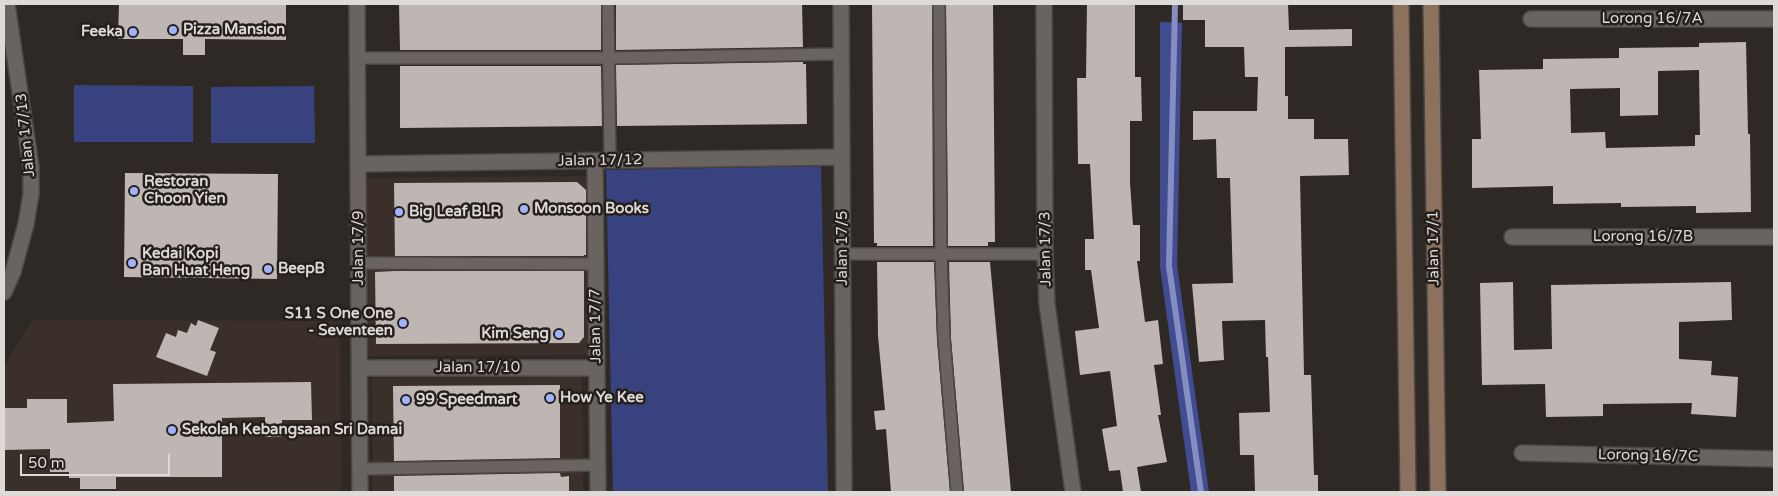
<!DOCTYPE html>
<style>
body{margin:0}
#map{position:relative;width:1778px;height:496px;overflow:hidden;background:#2f2926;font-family:"Varela Round",sans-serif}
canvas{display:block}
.frame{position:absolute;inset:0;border:5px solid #dedad8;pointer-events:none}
.scale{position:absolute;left:20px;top:454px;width:150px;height:22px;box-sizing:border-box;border:2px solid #dedad8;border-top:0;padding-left:6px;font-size:15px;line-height:18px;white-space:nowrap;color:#dedad8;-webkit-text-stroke:4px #251f1c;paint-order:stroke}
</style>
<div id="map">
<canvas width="1778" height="496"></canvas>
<div class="frame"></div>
<div class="scale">50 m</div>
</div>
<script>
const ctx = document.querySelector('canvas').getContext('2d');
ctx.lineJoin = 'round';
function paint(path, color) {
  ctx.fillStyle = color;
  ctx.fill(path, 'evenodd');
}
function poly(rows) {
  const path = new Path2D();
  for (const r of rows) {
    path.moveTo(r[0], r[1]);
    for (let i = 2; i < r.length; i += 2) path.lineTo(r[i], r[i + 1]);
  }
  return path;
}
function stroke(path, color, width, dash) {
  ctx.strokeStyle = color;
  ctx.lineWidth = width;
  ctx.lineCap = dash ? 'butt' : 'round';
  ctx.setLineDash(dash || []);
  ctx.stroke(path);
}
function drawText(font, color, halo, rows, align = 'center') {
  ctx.font = font + ' "Varela Round",sans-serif';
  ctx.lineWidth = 5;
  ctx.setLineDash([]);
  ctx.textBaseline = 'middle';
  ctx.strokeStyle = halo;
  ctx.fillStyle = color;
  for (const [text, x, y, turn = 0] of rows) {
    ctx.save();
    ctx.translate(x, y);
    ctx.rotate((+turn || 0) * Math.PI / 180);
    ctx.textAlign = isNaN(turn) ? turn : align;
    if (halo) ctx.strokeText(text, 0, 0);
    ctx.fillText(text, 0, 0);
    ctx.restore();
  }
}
paint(poly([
 [588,176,589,355,368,356,367,178],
 [32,320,340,321,341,492,4,492,4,367],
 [582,377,583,492,373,492,372,378]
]), '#3b3029');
paint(poly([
 [74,85,193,86,193,142,74,142],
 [314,86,315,143,211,143,211,87],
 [821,166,828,492,613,492,606,170]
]), '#38427f');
paint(poly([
 [1160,22,1182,23,1177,265,1209,492,1191,492,1160,267]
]), '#414c92');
stroke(poly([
 [1175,4,1169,266,1201,492]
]), '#858ec0', 6);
paint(poly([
 [119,4,286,4,286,40,205,39,205,55,183,55,183,39,118,39],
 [399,4,601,4,601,50,400,50],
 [616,4,802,4,803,47,616,50],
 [872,4,932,4,933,246,877,246,877,243,874,243],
 [946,4,993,4,995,242,988,242,988,246,948,246],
 [1087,4,1135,4,1135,77,1141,77,1142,121,1130,121,1130,183,1133,225,1140,225,1140,261,1137,261,1145,322,1158,320,1163,364,1154,365,1161,415,1158,415,1167,462,1137,467,1141,492,1123,492,1120,470,1109,471,1102,429,1117,426,1110,371,1080,375,1075,331,1099,328,1091,270,1085,270,1085,239,1094,239,1090,164,1078,164,1077,78,1086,78],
 [1183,4,1288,4,1289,30,1352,29,1352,46,1285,47,1285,96,1288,96,1288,119,1314,119,1314,139,1348,139,1349,175,1300,176,1304,375,1311,375,1314,475,1318,475,1318,492,1255,492,1254,455,1240,455,1239,413,1270,412,1268,357,1266,357,1265,320,1222,321,1224,360,1199,362,1192,284,1233,283,1230,178,1217,178,1216,139,1193,140,1193,111,1257,111,1258,77,1245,77,1244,47,1205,47,1205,20,1183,20],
 [1746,42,1748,134,1750,134,1751,212,1696,213,1696,206,1621,207,1621,203,1553,204,1553,186,1472,188,1472,139,1481,139,1479,70,1543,69,1543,59,1619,58,1619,48,1699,47,1699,43],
 [1699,70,1700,135,1695,135,1695,146,1606,148,1605,132,1571,133,1570,89,1620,88,1620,116,1658,115,1658,71],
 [803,62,803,64,806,64,807,124,617,126,616,65],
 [400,66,601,66,602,126,400,128],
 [125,173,278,174,277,279,124,277],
 [577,182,586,190,586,255,584,255,584,256,395,256,394,183],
 [877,262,934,262,937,340,950,492,891,492,886,429,876,430,874,411,885,410,878,336],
 [949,262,990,262,1011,492,964,492,951,339],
 [395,271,584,271,584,337,579,343,376,344,375,272],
 [1513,282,1514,350,1552,349,1551,285,1731,282,1732,320,1679,322,1679,359,1712,361,1711,375,1738,377,1736,417,1691,414,1692,403,1603,404,1603,416,1546,417,1545,384,1482,385,1480,283],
 [198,320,219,328,210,350,216,352,207,376,156,357,166,333,176,337,178,330,187,333,191,323,196,326],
 [311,382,312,420,282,420,282,437,265,437,265,417,222,418,222,477,116,477,116,489,80,489,80,478,69,478,69,472,50,472,50,449,4,450,4,408,27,408,27,399,67,399,67,423,114,421,113,384],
 [551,385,560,385,560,458,394,461,393,386],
 [560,473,561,477,569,476,569,492,394,492,394,476]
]), '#beb6b2');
const lane = poly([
 [608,4,610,160],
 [939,4,941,254,944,339,957,492],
 [358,58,608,58,841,54],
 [843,254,1045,254],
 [359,263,596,264],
 [360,469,598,465]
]);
const street = poly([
 [357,4,360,492],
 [841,4,844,492],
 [1044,4,1045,254,1047,304,1073,492],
 [1531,19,1774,19],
 [595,161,598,492],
 [358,164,842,157],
 [1512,237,1774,237],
 [4,292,13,272,26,224,31,194,31,167,7,4],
 [360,368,597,368],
 [1522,453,1774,459]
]);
const secondary = poly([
 [1401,4,1408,492],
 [1431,4,1438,492]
]);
stroke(lane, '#4b4643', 14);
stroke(street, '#4b4643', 18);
stroke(secondary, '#4b4643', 18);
stroke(lane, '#6a6460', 11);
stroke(street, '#6a6460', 15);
stroke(secondary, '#8c715f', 15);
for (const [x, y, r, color] of [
 [173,30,5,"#a1b2fd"],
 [133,32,5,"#a1b2fd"],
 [134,191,5,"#a1b2fd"],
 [524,209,5,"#a1b2fd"],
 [399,212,5,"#a1b2fd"],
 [132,263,5,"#a1b2fd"],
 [268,269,5,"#a1b2fd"],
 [403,323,5,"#a1b2fd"],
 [559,334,5,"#a1b2fd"],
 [550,398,5,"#a1b2fd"],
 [406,400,5,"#a1b2fd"],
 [172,430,5,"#a1b2fd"]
]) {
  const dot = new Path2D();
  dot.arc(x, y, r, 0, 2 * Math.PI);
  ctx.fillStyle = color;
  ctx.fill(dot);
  stroke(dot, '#251f1c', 2);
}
drawText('15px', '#dedad8', '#251f1c', [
 ["Lorong 16/7A",1652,19],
 ["Jalan 17/13",26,135,-96],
 ["Jalan 17/12",600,161,-1],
 ["Lorong 16/7B",1643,237],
 ["Jalan 17/9",359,248,-90],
 ["Jalan 17/5",843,248,-90],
 ["Jalan 17/1",1434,248,-91],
 ["Jalan 17/3",1046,249,-91],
 ["Jalan 17/7",596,326,-91],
 ["Jalan 17/10",478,368],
 ["Lorong 16/7C",1648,456,1]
]);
drawText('bold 15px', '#dedad8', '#251f1c', [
 ["Pizza Mansion",183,30],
 ["Feeka",123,32,"right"],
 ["Restoran",144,182],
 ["Choon Yien",144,199],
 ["Monsoon Books",534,209],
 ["Big Leaf BLR",409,212],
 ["Kedai Kopi",142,254],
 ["Ban Huat Heng",142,271],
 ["BeepB",278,269],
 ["S11 S One One",393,314,"right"],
 ["- Seventeen",393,331,"right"],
 ["Kim Seng",549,334,"right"],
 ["How Ye Kee",560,398],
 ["99 Speedmart",416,400],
 ["Sekolah Kebangsaan Sri Damai",182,430]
], 'left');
</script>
